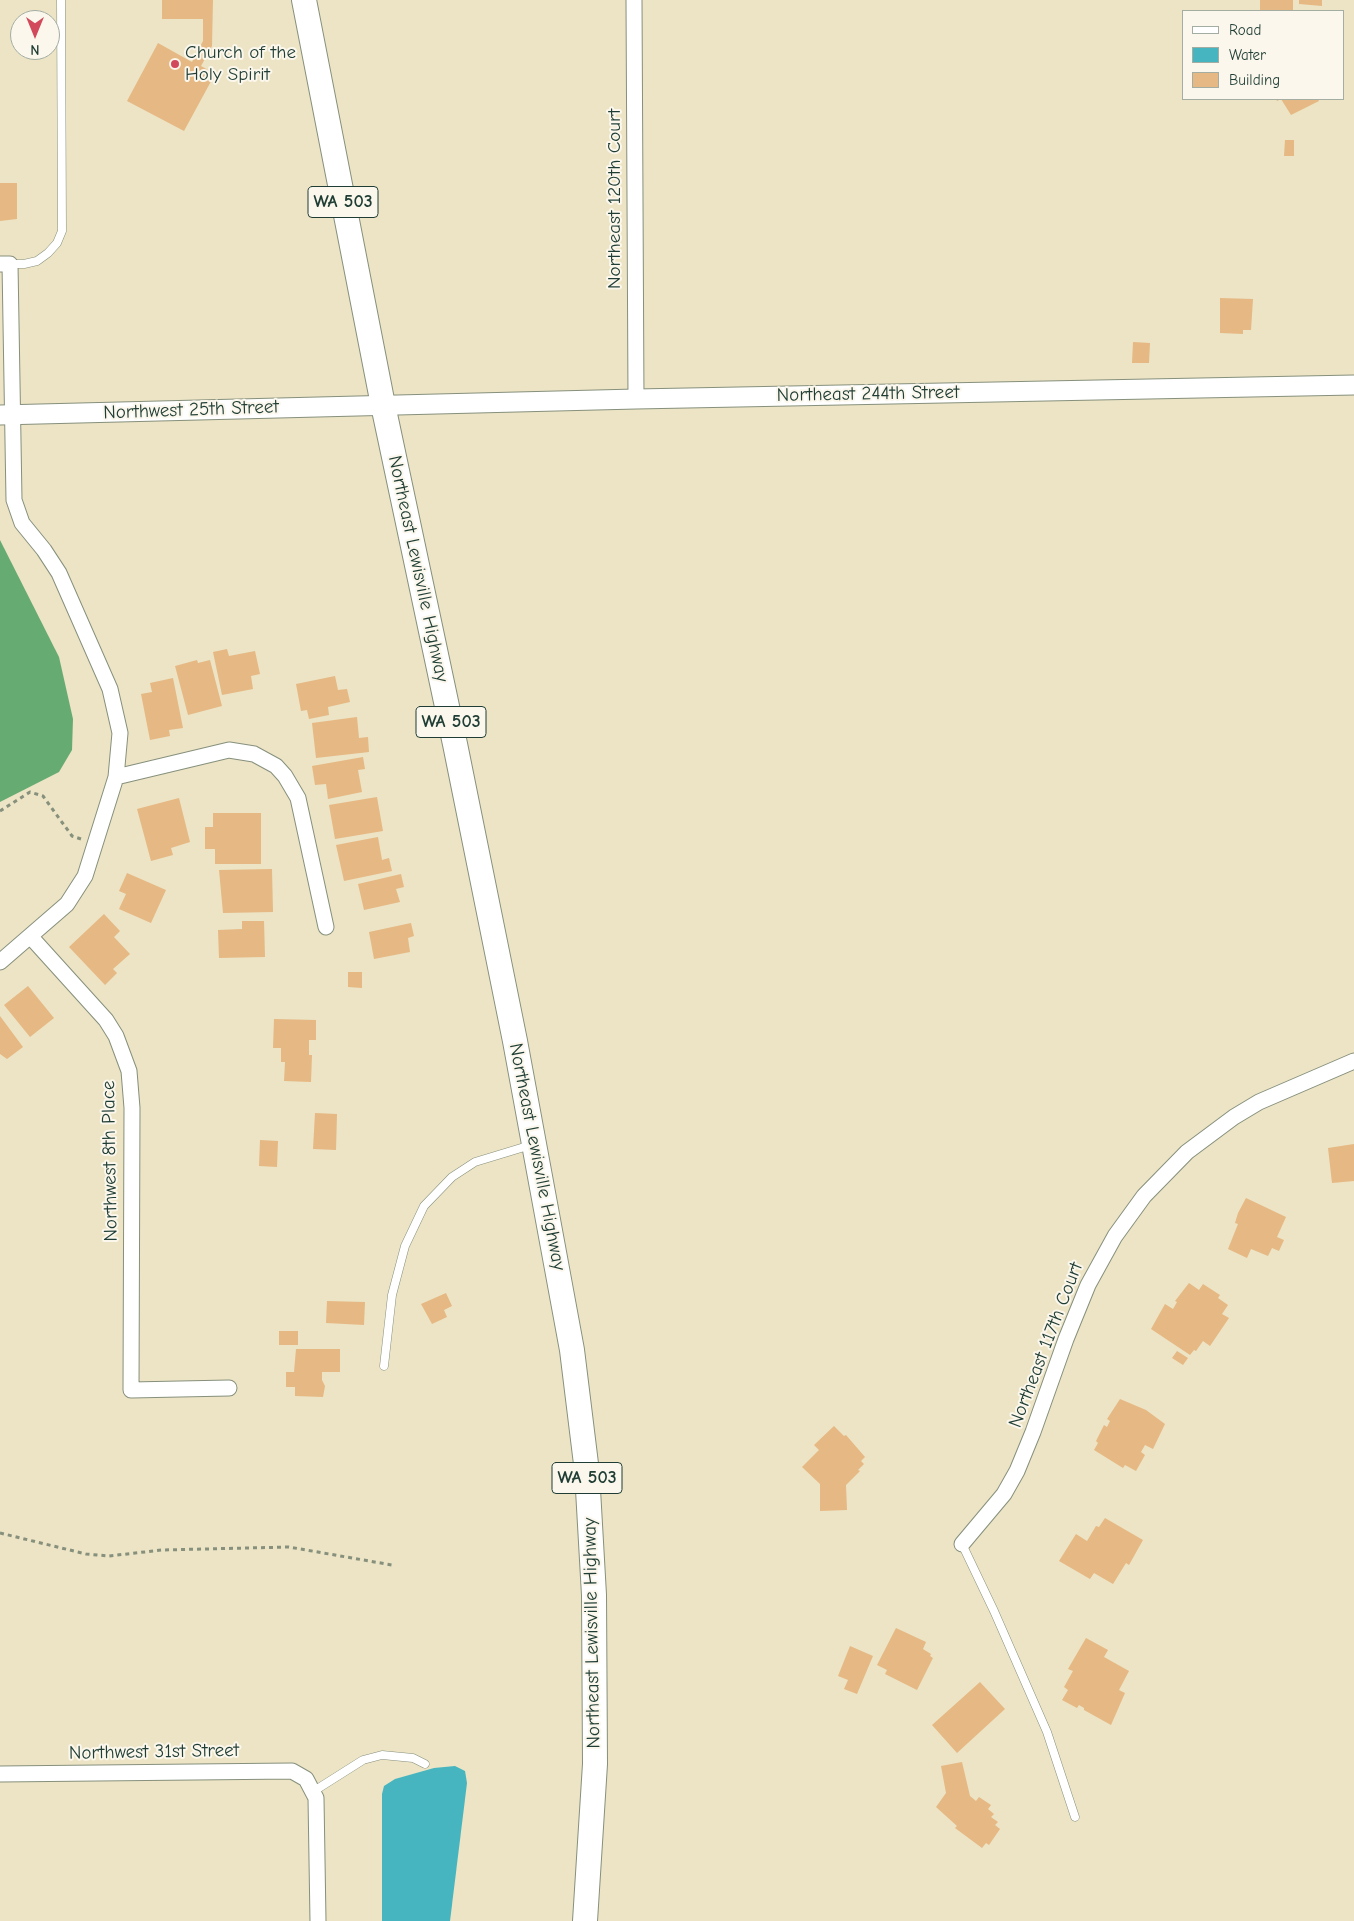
<!DOCTYPE html>
<style>
body{margin:0}
#map{position:relative;width:1354px;height:1921px;overflow:hidden;background:#ece4c5;font-family:"Comic Neue",sans-serif}
canvas{display:block}
.legend{position:absolute;left:1182px;top:10px;width:162px;height:90px;box-sizing:border-box;background:#fbf7ec;border:1px solid #a3ada2;margin:0;padding:6px 9px;list-style:none;font-size:15px;color:#1f3d34}
.legend li{display:flex;align-items:center;gap:10px;height:25px}
.legend b{width:25px;border:1px solid #a3ada2}
.north{position:absolute;left:10px;top:10px;width:50px;height:50px;box-sizing:border-box;background:#fbf7ec;border:1px solid #a3ada2;border-radius:50%;rotate:180deg;font-size:14px;font-weight:700;line-height:20px;text-align:center;color:#1f3d34}
.north::after{content:'';display:block;margin:auto;width:18px;height:22px;background:#d1495b;clip-path:polygon(50% 0,100% 100%,50% 72%,0 100%)}
</style>
<div id="map">
<canvas width="1354" height="1921"></canvas>
<ul class="legend">
<li><b style="height:6px;background:#fff"></b>Road</li>
<li><b style="height:14px;background:#46b5bf"></b>Water</li>
<li><b style="height:14px;background:#e6b883"></b>Building</li>
</ul>
<div class="north">N</div>
</div>
<script>
const ctx = document.querySelector('canvas').getContext('2d');
ctx.lineJoin = 'round';
function paint(path, color) {
  ctx.fillStyle = color;
  ctx.fill(path, 'evenodd');
}
function poly(rows) {
  const path = new Path2D();
  for (const r of rows) {
    path.moveTo(r[0], r[1]);
    for (let i = 2; i < r.length; i += 2) path.lineTo(r[i], r[i + 1]);
  }
  return path;
}
function stroke(path, color, width, dash) {
  ctx.strokeStyle = color;
  ctx.lineWidth = width;
  ctx.lineCap = dash ? 'butt' : 'round';
  ctx.setLineDash(dash || []);
  ctx.stroke(path);
}
function drawText(font, color, halo, rows, align = 'center') {
  ctx.font = font + ' "Comic Neue",sans-serif';
  ctx.lineWidth = 4;
  ctx.setLineDash([]);
  ctx.textBaseline = 'middle';
  ctx.strokeStyle = halo;
  ctx.fillStyle = color;
  for (const [text, x, y, turn = 0] of rows) {
    ctx.save();
    ctx.translate(x, y);
    ctx.rotate((+turn || 0) * Math.PI / 180);
    ctx.textAlign = isNaN(turn) ? turn : align;
    if (halo) ctx.strokeText(text, 0, 0);
    ctx.fillText(text, 0, 0);
    ctx.restore();
  }
}
paint(poly([
 [0,540,59,657,73,719,72,750,59,772,0,802]
]), '#66ab71');
paint(poly([
 [455,1766,465,1771,467,1783,450,1921,382,1921,382,1794,384,1786,395,1779,434,1768]
]), '#46b5bf');
paint(poly([
 [162,0,213,0,212,46,201,66,215,74,184,131,127,101,158,43,192,62,203,41,203,19,162,19],
 [1260,0,1293,0,1293,11,1260,11],
 [1299,0,1322,0,1322,6,1299,4],
 [1276,99,1318,99,1319,101,1291,115,1281,99,1277,101],
 [1285,140,1294,140,1294,156,1284,156],
 [0,183,17,183,17,219,0,221],
 [1220,298,1253,299,1251,330,1243,330,1243,334,1220,333],
 [1133,342,1150,343,1149,363,1132,363],
 [227,649,229,656,255,651,260,674,251,676,253,689,222,695,213,652],
 [197,660,198,663,210,660,222,706,188,715,175,666],
 [335,676,338,690,347,689,350,702,328,707,329,715,309,719,307,710,301,711,296,684],
 [173,678,183,728,169,730,170,736,150,740,141,694,152,692,150,683],
 [357,717,359,738,368,737,369,752,316,758,312,723],
 [363,757,365,769,358,770,362,792,328,799,326,784,315,785,312,766],
 [377,797,383,831,335,839,329,805],
 [179,798,190,842,171,848,173,855,151,861,137,809],
 [213,813,261,813,261,864,215,864,215,849,205,849,205,827,213,827],
 [378,837,382,860,389,858,392,871,344,881,336,845],
 [272,869,273,912,223,913,219,870],
 [127,873,166,890,151,923,119,909,126,894,119,891],
 [401,874,404,887,396,889,400,902,364,910,358,884],
 [104,914,120,931,114,937,130,954,113,969,117,973,105,985,69,947],
 [242,921,264,921,265,957,219,958,218,930,242,929],
 [411,923,414,936,408,938,410,952,374,959,369,932],
 [348,972,362,972,362,988,348,987],
 [28,986,54,1018,30,1037,4,1005],
 [0,1016,23,1047,7,1059,0,1054],
 [274,1019,316,1020,316,1040,309,1040,309,1055,312,1055,311,1082,284,1081,285,1062,281,1062,281,1048,273,1048],
 [315,1113,337,1114,336,1150,313,1149],
 [260,1140,278,1141,277,1167,259,1166],
 [1354,1144,1354,1181,1332,1183,1328,1148],
 [1246,1198,1286,1217,1277,1237,1284,1240,1279,1251,1272,1248,1268,1256,1251,1249,1247,1258,1228,1249,1238,1224,1235,1223,1238,1213],
 [1189,1283,1199,1290,1203,1284,1220,1295,1218,1298,1228,1305,1222,1314,1229,1318,1210,1346,1203,1341,1196,1351,1194,1350,1190,1355,1151,1329,1165,1304,1173,1309,1177,1302,1175,1301],
 [446,1293,452,1306,444,1310,447,1317,432,1324,421,1304],
 [327,1301,365,1302,364,1325,326,1323],
 [279,1331,298,1331,298,1345,279,1345],
 [296,1349,340,1349,340,1372,322,1372,322,1380,325,1386,323,1397,295,1396,295,1387,286,1387,286,1372,294,1372],
 [1177,1351,1188,1358,1183,1365,1172,1358],
 [1120,1399,1146,1410,1165,1424,1153,1449,1145,1445,1141,1452,1145,1455,1136,1471,1125,1465,1123,1468,1094,1450,1098,1443,1096,1441,1104,1425,1107,1427,1110,1421,1107,1419],
 [834,1426,844,1436,846,1435,865,1457,861,1461,864,1464,858,1470,860,1471,846,1485,847,1510,820,1511,820,1484,802,1467,819,1450,814,1445],
 [1105,1518,1143,1540,1129,1565,1126,1563,1113,1584,1094,1573,1090,1579,1059,1561,1076,1534,1087,1541,1096,1526,1099,1527],
 [896,1628,926,1642,923,1649,931,1654,930,1656,933,1658,917,1690,885,1674,887,1670,877,1665],
 [1086,1638,1108,1650,1104,1657,1129,1671,1119,1690,1125,1693,1111,1725,1084,1710,1084,1708,1079,1705,1077,1708,1062,1700,1068,1690,1064,1687,1073,1671,1068,1669],
 [850,1646,873,1656,857,1694,844,1689,848,1680,838,1676],
 [980,1682,1005,1709,957,1753,932,1725],
 [962,1762,970,1796,976,1801,979,1797,991,1805,988,1809,994,1814,991,1817,998,1822,995,1825,1000,1829,989,1845,986,1843,982,1848,955,1828,957,1826,936,1807,946,1793,941,1766]
]), '#e6b883');
const service = poly([
 [10,264,24,264,37,261,48,253,57,243,62,231,61,0],
 [384,1366,392,1295,405,1246,424,1206,452,1177,475,1162,531,1145],
 [962,1544,994,1611,1047,1732,1075,1817],
 [314,1791,363,1760,382,1755,413,1758,425,1764]
]);
const minor = poly([
 [634,0,636,399],
 [0,264,10,264,14,500,22,523,44,550,59,573,110,689,120,733,116,777,85,876,67,904,0,962],
 [116,777,229,750,254,754,276,766,285,776,298,798,326,927],
 [30,936,106,1020,116,1036,129,1071,132,1108,131,1390,229,1388],
 [962,1544,1004,1494,1017,1471,1033,1432,1066,1339,1088,1285,1115,1236,1144,1196,1187,1152,1234,1117,1259,1102,1354,1061],
 [0,1774,292,1771,306,1779,316,1798,318,1921]
]);
const tertiary = poly([
 [0,415,636,399,1354,385]
]);
const primary = poly([
 [304,0,383,405,455,744,515,1041,572,1350,587,1472,594,1595,595,1764,585,1921]
]);
stroke(service, '#86907c', 9);
stroke(minor, '#86907c', 17);
stroke(tertiary, '#86907c', 21);
stroke(primary, '#86907c', 26);
stroke(poly([
 [0,811,30,792,43,796,72,836,81,839],
 [0,1533,86,1554,109,1556,162,1550,289,1547,392,1565]
]), '#86907c', 3, [4, 4]);
stroke(service, '#fff', 8);
stroke(minor, '#fff', 15);
stroke(tertiary, '#fff', 19);
stroke(primary, '#fff', 24);
for (const [x, y, r, color] of [
 [175,64,5,"#d1495b"]
]) {
  const dot = new Path2D();
  dot.arc(x, y, r, 0, 2 * Math.PI);
  ctx.fillStyle = color;
  ctx.fill(dot);
  stroke(dot, '#fbf7ec', 2);
}
for (const [x, y, w] of [
 [343,202,70],
 [451,722,70],
 [587,1478,70]
]) {
  const box = new Path2D();
  box.roundRect(x - w / 2, y - 15.5, w, 31, 4);
  ctx.fillStyle = '#fbf7ec';
  ctx.fill(box);
  stroke(box, '#1f3d34', 1);
}
drawText('bold 18px', '#1f3d34', null, [
 ["WA 503",343,202],
 ["WA 503",451,722],
 ["WA 503",587,1478]
]);
drawText('19px', '#1f3d34', '#fbf7ec', [
 ["Church of the",185,53],
 ["Holy Spirit",185,75]
], 'left');
drawText('19px', '#1f3d34', '#fbf7ec', [
 ["Northeast 120th Court",615,199,-90],
 ["Northeast 244th Street",868,394,-1],
 ["Northwest 25th Street",191,410,-2],
 ["Northeast Lewisville Highway",418,569,78],
 ["Northeast Lewisville Highway",537,1157,79],
 ["Northwest 8th Place",110,1161,-91],
 ["Northeast 117th Court",1046,1345,-69],
 ["Northeast Lewisville Highway",592,1633,-91],
 ["Northwest 31st Street",154,1752,-1]
]);
</script>
